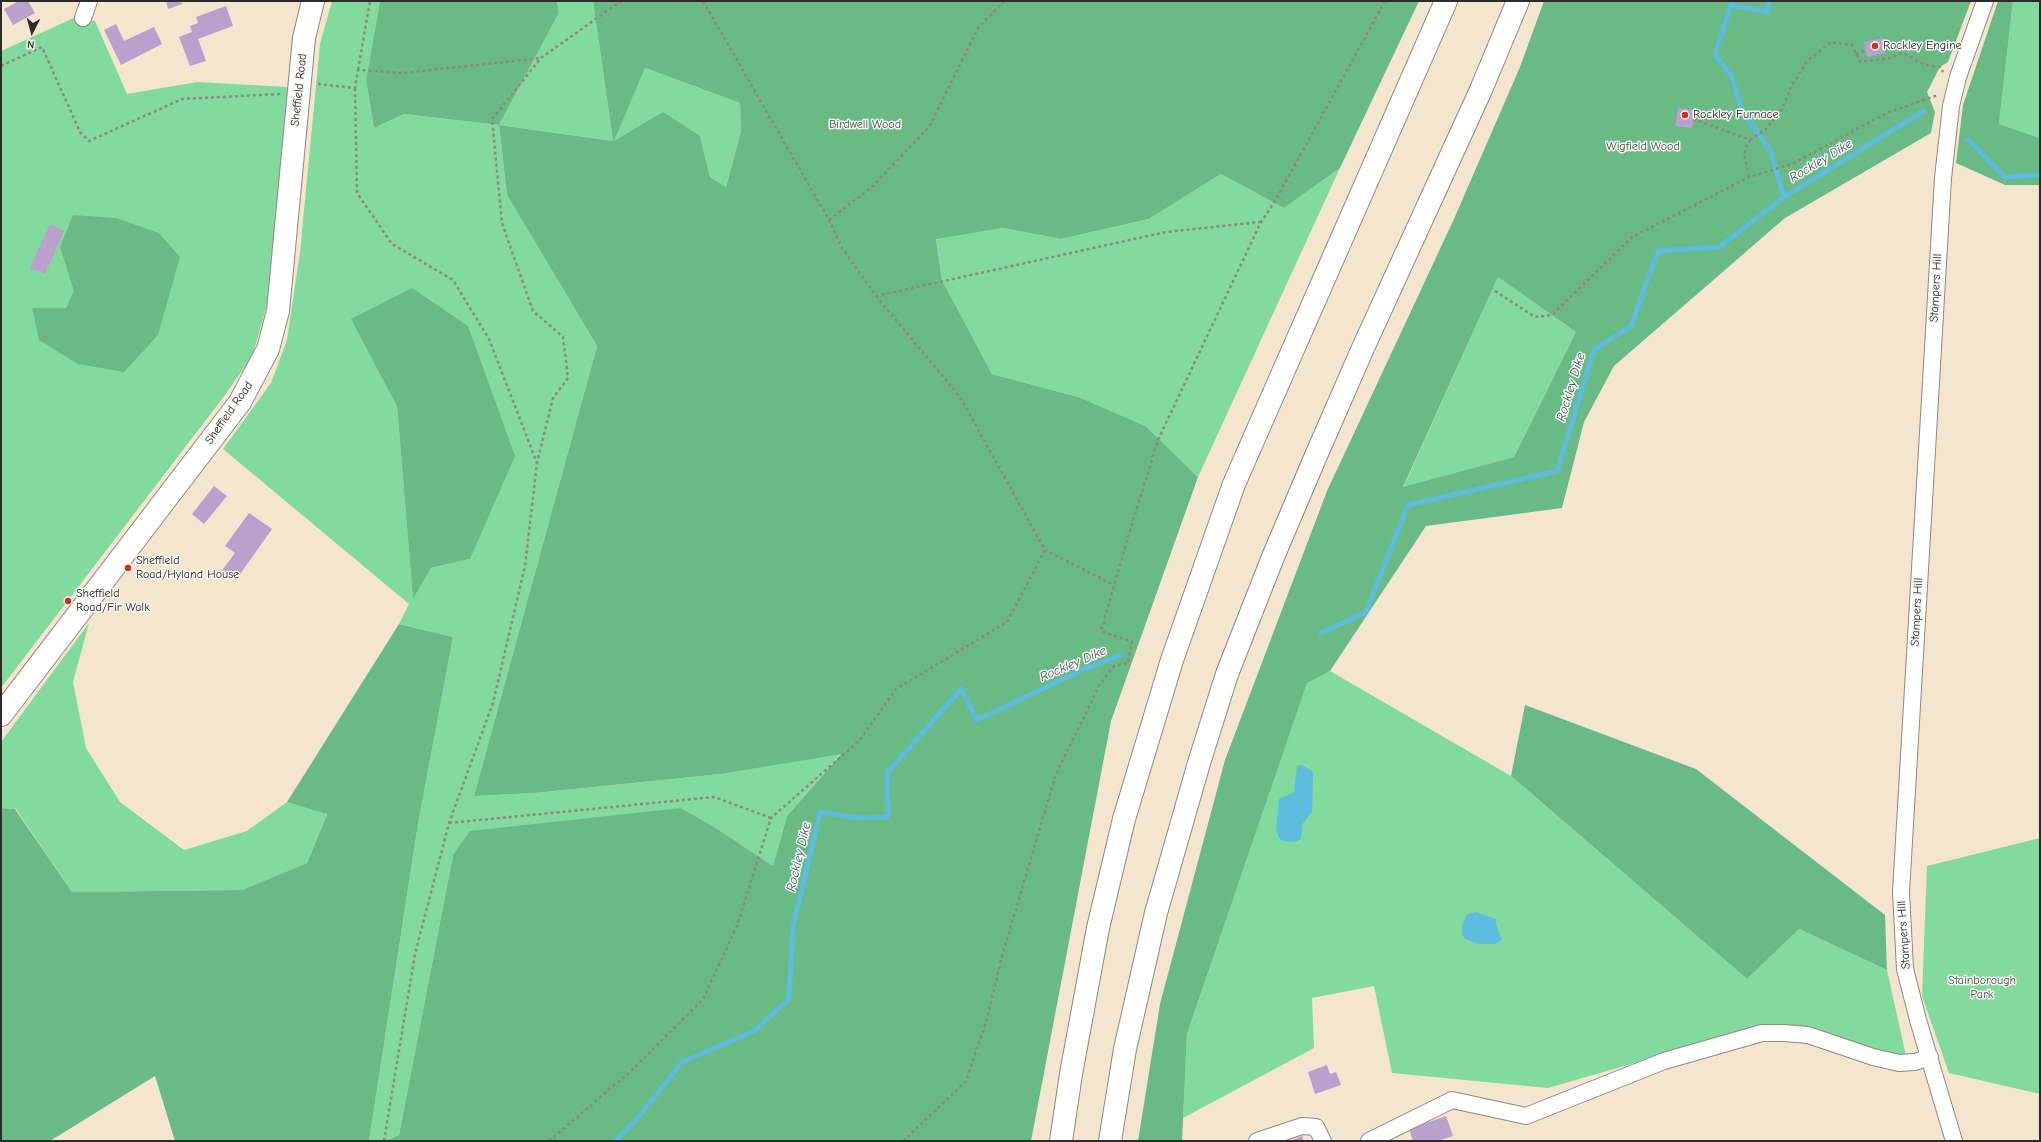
<!DOCTYPE html>
<style>
body{margin:0}
#map{position:relative;width:2041px;height:1142px;overflow:hidden;background:#f4e5cf;font-family:"Comic Neue",sans-serif}
canvas{display:block}
.frame{position:absolute;inset:0;border:2px solid #2b2b2b;pointer-events:none}
.north{position:absolute;left:12px;top:12px;width:40px;height:40px;-webkit-text-stroke:3px #f6f6f2;paint-order:stroke;rotate:186deg;font-size:11px;font-weight:700;line-height:16px;text-align:center;color:#2b2b2b}
.north::after{content:'';display:block;margin:auto;width:14px;height:18px;background:#2b2b2b;clip-path:polygon(50% 0,100% 100%,50% 72%,0 100%)}
</style>
<div id="map">
<canvas width="2041" height="1142"></canvas>
<div class="frame"></div>
<div class="north">N</div>
</div>
<script>
const ctx = document.querySelector('canvas').getContext('2d');
ctx.lineJoin = 'round';
function paint(path, color) {
  ctx.fillStyle = color;
  ctx.fill(path, 'evenodd');
}
function poly(rows) {
  const path = new Path2D();
  for (const r of rows) {
    path.moveTo(r[0], r[1]);
    for (let i = 2; i < r.length; i += 2) path.lineTo(r[i], r[i + 1]);
  }
  return path;
}
function stroke(path, color, width, dash) {
  ctx.strokeStyle = color;
  ctx.lineWidth = width;
  ctx.lineCap = dash ? 'butt' : 'round';
  ctx.setLineDash(dash || []);
  ctx.stroke(path);
}
function drawText(font, color, halo, rows, align = 'center') {
  ctx.font = font + ' "Comic Neue",sans-serif';
  ctx.lineWidth = 3;
  ctx.setLineDash([]);
  ctx.textBaseline = 'middle';
  ctx.strokeStyle = halo;
  ctx.fillStyle = color;
  for (const [text, x, y, turn = 0] of rows) {
    ctx.save();
    ctx.translate(x, y);
    ctx.rotate((+turn || 0) * Math.PI / 180);
    ctx.textAlign = isNaN(turn) ? turn : align;
    if (halo) ctx.strokeText(text, 0, 0);
    ctx.fillText(text, 0, 0);
    ctx.restore();
  }
}
paint(poly([
 [332,1,380,1,366,80,374,128,404,114,499,125,559,13,557,1,593,1,613,141,645,68,740,103,741,131,726,187,710,177,700,136,613,141,499,125,507,195,597,346,474,796,535,793,721,774,841,753,787,816,773,866,716,828,681,808,453,855,399,1135,385,1141,369,1141,418,824,453,637,399,624,409,604,223,449,271,383,287,340,300,252,320,44],
 [397,406,470,559,431,568,413,598],
 [2013,1,2040,1,2040,138,1999,124],
 [76,17,95,21,127,94,197,82,288,87,267,305,252,357,222,399,1,688,1,51],
 [1340,168,1198,477,1169,450,1078,397,992,374,942,280,936,238,1003,228,1061,239,1149,219,1221,174,1284,208],
 [1498,277,1576,332,1514,457,1403,488],
 [89,623,73,682,86,748,120,802,184,850,247,831,287,802,327,813,307,863,242,890,72,892,16,809,1,808,1,742],
 [1330,671,1511,776,1747,979,1799,929,1887,970,1906,1056,1867,1050,1818,1032,1676,1051,1548,1088,1392,1073,1374,986,1312,998,1314,1048,1183,1118,1187,1034,1307,682],
 [2040,838,2040,1094,1949,1073,1922,996,1927,866]
]), '#83da9e');
paint(poly([
 [380,1,557,1,559,13,499,125,613,141,593,1,1419,1,1340,168,1284,208,1221,174,1149,219,1061,239,1003,228,936,239,942,280,992,374,1078,397,1145,426,1198,477,1111,721,1031,1141,385,1141,399,1135,453,855,470,831,681,808,716,828,773,866,787,816,841,754,721,774,535,793,474,796,597,346,507,195,499,125,404,114,374,128,366,80],
 [645,68,740,103,741,131,726,187,710,177,700,136,663,112,614,141],
 [1544,1,1971,1,1948,62,1940,67,1927,92,1935,112,1931,133,1785,218,1614,366,1584,422,1562,508,1426,526,1330,671,1307,683,1187,1034,1182,1141,1138,1141,1160,1004,1225,760,1327,491,1454,219,1520,67],
 [1498,277,1576,332,1514,457,1403,487],
 [1998,1,2013,1,1999,124,2040,138,2040,185,2005,185,1956,163,1963,105],
 [73,215,116,218,159,233,180,257,158,335,124,372,78,364,39,340,32,308,66,308,74,291,60,247],
 [412,288,468,326,515,456,470,559,431,568,413,599,397,406,351,319],
 [399,624,453,637,418,824,369,1141,175,1141,155,1076,50,1141,1,1141,1,808,15,809,72,892,242,890,307,863,327,814,287,802],
 [1525,705,1696,769,1885,915,1887,970,1799,929,1747,979,1511,776]
]), '#6aba85');
paint(poly([
 [1302,765,1312,771,1313,776,1312,812,1303,823,1301,839,1295,842,1283,841,1279,838,1276,830,1279,799,1294,792,1297,766],
 [1476,912,1496,919,1496,924,1502,940,1494,944,1479,944,1465,939,1462,933,1462,926,1466,916,1468,914]
]), '#5ebcdc');
stroke(poly([
 [1770,1,1767,12,1731,5,1715,55,1732,76,1742,110,1771,152,1784,197],
 [1968,139,2005,177,2040,175],
 [1321,633,1366,612,1408,505,1557,471,1594,350,1631,326,1658,251,1719,247,1784,197,1924,111],
 [616,1141,641,1114,682,1062,754,1031,789,999,793,927,820,812,858,818,888,817,887,773,961,689,977,720,1084,669,1121,655]
]), '#5ebcdc', 5);
paint(poly([
 [19,1,28,1,35,13,13,25,4,9],
 [166,1,181,1,182,4,168,9],
 [226,6,233,26,198,39,206,61,190,66,179,37,192,32,190,26,198,23,196,17],
 [116,24,124,41,154,27,162,44,121,65,104,30],
 [1883,38,1886,53,1867,57,1864,42],
 [1678,108,1694,110,1692,128,1675,126],
 [50,224,64,231,45,274,30,268],
 [214,486,227,496,204,524,192,514],
 [249,513,272,529,238,577,233,574,229,579,220,573,235,553,225,546],
 [1327,1065,1330,1074,1336,1072,1341,1085,1315,1094,1308,1072],
 [1446,1116,1453,1136,1438,1141,1413,1141,1409,1129],
 [1302,1136,1304,1141,1290,1141]
]), '#baa0cc');
const minor = poly([
 [83,18,89,1],
 [1257,1141,1302,1126,1316,1127,1323,1141],
 [1369,1141,1452,1100,1526,1116,1664,1061,1762,1033,1784,1033,1808,1035,1873,1057,1899,1063,1915,1062,1930,1057],
 [1954,1141,1918,1020,1905,969,1901,892,1943,178,1951,106,1958,77,1985,1]
]);
const highway = poly([
 [1,715,240,402,268,349,278,311,304,38,313,1],
 [1061,1141,1071,1074,1098,928,1124,819,1172,660,1234,484,1446,1],
 [1110,1141,1125,1049,1156,913,1199,763,1227,674,1273,557,1315,458,1363,348,1480,92,1518,1]
]);
stroke(minor, '#90887d', 18);
stroke(highway, '#90887d', 24);
stroke(poly([
 [703,1,829,220,842,248,876,296,1166,232,1260,222],
 [1856,54,1866,50],
 [1,66,42,47,80,132,89,141,182,99,280,94],
 [358,70,370,1],
 [318,84,355,88,358,70,403,73,541,58],
 [355,88,357,193,392,244,453,280,489,339,537,463],
 [1693,119,1750,140,1744,153,1749,177],
 [1750,140,1766,129,1782,109,1791,87,1808,60,1831,42,1852,45,1860,62,1890,58,1903,53,1925,65,1940,67,1943,72],
 [829,220,873,186,929,127,978,28,1004,1],
 [1495,291,1535,317,1552,315,1632,237,1749,177,1792,164,1887,113,1938,95],
 [876,296,960,397,1045,550,1114,585],
 [449,823,714,797,771,818],
 [384,1141,415,954,449,823,493,703,525,566,537,463,553,398,568,378,563,337,533,311,502,223,492,119,541,58,621,1],
 [549,1141,631,1071,703,999,737,926,771,818,860,740,896,689,1007,622,1045,550],
 [903,1141,966,1081,987,1019,1002,956,1056,774,1100,684,1114,666,1128,663,1132,642,1101,631,1128,537,1158,440,1261,222,1274,203,1385,1]
]), '#90887d', 2.5, [3, 3]);
stroke(minor, '#fff', 16);
stroke(highway, '#fff', 22);
for (const [x, y, r, color] of [
 [1875,46,4,"#c8321e"],
 [1685,115,4,"#c8321e"],
 [128,568,4,"#c8321e"],
 [68,601,4,"#c8321e"]
]) {
  const dot = new Path2D();
  dot.arc(x, y, r, 0, 2 * Math.PI);
  ctx.fillStyle = color;
  ctx.fill(dot);
  stroke(dot, '#f6f6f2', 1.5);
}
drawText('12px', '#2b2b2b', '#f6f6f2', [
 ["Rockley Engine",1883,46],
 ["Rockley Furnace",1693,115],
 ["Sheffield",136,561],
 ["Road/Hyland House",136,575],
 ["Sheffield",76,594],
 ["Road/Fir Walk",76,608]
], 'left');
drawText('12px', '#2b2b2b', '#f6f6f2', [
 ["Sheffield Road",299,90,-84],
 ["Stampers Hill",1936,288,-87],
 ["Sheffield Road",229,413,-55],
 ["Stampers Hill",1917,612,-87],
 ["Stampers Hill",1904,935,-94]
]);
drawText('12px', '#415748', '#f6f6f2', [
 ["Birdwell Wood",865,125],
 ["Wigfield Wood",1643,147],
 ["Stainborough",1982,981],
 ["Park",1982,995]
]);
drawText('italic 13px', '#3a5660', '#f6f6f2', [
 ["Rockley Dike",1821,161,-31],
 ["Rockley Dike",1571,387,-73],
 ["Rockley Dike",1073,664,-23],
 ["Rockley Dike",799,857,-77]
]);
</script>
